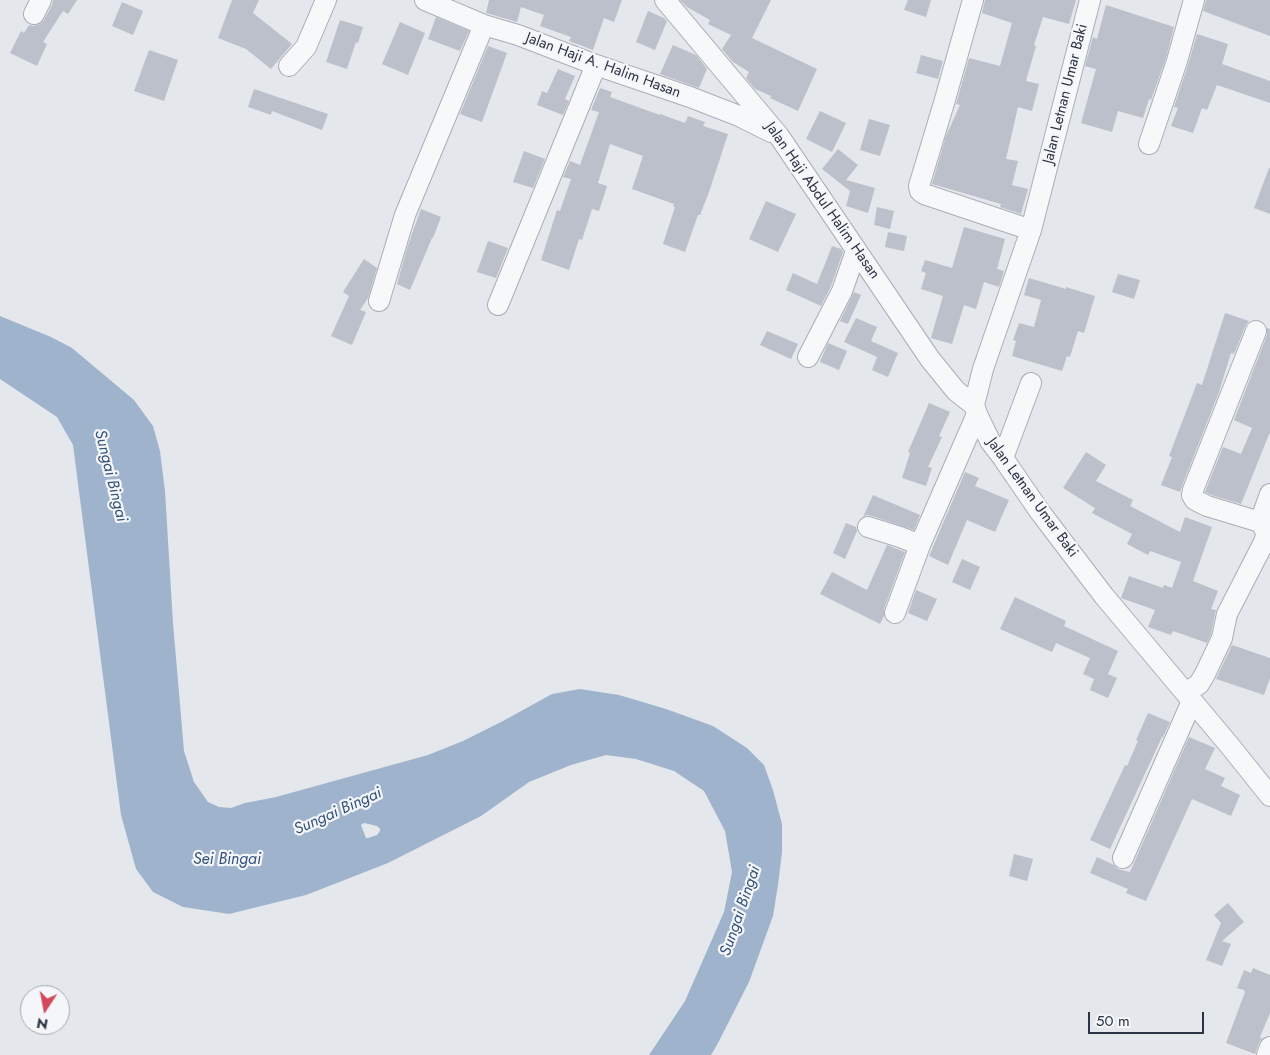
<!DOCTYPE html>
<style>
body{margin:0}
#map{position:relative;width:1270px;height:1055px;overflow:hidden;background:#e4e7ec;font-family:Jost,sans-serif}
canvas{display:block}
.north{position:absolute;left:20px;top:985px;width:50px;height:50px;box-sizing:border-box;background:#f4f6f9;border:1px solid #a4a8b1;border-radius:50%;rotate:191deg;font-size:14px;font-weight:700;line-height:20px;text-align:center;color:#2b3445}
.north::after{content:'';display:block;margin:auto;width:18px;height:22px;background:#d1495b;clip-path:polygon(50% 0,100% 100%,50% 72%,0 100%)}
.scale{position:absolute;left:1088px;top:1012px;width:116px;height:22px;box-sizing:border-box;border:2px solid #2b3445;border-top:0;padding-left:6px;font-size:15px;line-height:18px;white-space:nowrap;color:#2b3445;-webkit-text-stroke:4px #f4f6f9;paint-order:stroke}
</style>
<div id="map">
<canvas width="1270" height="1055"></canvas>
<div class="north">N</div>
<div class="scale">50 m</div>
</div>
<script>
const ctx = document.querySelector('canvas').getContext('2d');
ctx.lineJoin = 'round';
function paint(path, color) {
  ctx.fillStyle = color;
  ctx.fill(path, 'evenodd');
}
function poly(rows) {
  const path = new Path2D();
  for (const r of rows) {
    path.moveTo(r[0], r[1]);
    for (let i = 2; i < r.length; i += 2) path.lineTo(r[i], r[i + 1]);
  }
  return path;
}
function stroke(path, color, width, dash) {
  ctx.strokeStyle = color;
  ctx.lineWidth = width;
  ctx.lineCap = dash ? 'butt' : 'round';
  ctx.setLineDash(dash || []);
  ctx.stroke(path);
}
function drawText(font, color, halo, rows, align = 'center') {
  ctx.font = font + ' Jost,sans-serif';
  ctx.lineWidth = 4.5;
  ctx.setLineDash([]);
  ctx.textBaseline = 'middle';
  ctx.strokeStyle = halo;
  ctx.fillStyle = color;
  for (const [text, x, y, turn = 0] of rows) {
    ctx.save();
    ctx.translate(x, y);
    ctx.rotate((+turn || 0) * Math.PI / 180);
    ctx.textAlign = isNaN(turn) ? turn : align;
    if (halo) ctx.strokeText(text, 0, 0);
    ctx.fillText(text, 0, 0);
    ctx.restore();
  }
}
paint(poly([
 [0,316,51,337,72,348,134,400,153,426,160,451,165,491,173,623,184,751,194,782,208,802,219,807,231,808,245,803,276,797,428,755,463,741,503,721,552,694,580,689,619,695,666,709,713,726,747,748,764,765,773,790,782,824,782,852,778,885,773,916,749,982,717,1045,711,1055,649,1055,685,1001,724,912,732,872,725,831,704,791,674,771,636,759,606,755,571,765,529,782,481,816,388,863,306,895,229,914,183,907,153,892,136,869,121,815,73,445,57,417,0,379],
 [364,823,377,826,380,829,380,831,377,835,368,838,366,838,361,825]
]), '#9fb4cc');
paint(poly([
 [53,0,77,0,68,14,63,11,43,42,47,44,37,66,10,53,21,31,24,33,29,25,34,26,40,24,44,20,52,5],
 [232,0,259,0,253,13,292,44,271,69,246,49,218,38],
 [489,0,622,0,614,22,604,18,593,50,569,41,571,37,540,26,544,15,521,7,517,22,486,13],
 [680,0,771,0,752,38,817,69,798,111,770,98,771,96,755,89,746,78,749,72,733,62,722,49,731,35,708,24,710,20,687,7],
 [908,0,931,0,926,17,904,10],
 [985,0,1076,0,1069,24,1043,17,1034,45,1036,46,1026,81,1039,84,1032,111,1018,107,1006,159,1018,161,1012,185,1028,189,1021,214,1000,207,1001,204,932,184,946,136,960,105,956,104,969,58,1000,66,1012,23,982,13],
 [1206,0,1270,0,1270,36,1203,11],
 [122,2,143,11,133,35,112,26],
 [1106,5,1174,27,1166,58,1151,100,1149,99,1143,118,1118,111,1112,132,1081,123,1096,69,1085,66,1093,37,1097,39],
 [648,11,664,18,667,21,655,50,636,42],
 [436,17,469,31,460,51,428,39],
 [340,20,363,27,358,43,356,42,347,69,326,62],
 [400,22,425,33,408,75,382,64],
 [1197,34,1228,44,1222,64,1270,81,1270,103,1217,85,1207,110,1202,108,1193,133,1171,126,1178,108,1174,107,1188,65],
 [673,45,696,55,707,69,699,88,660,74],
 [488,46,507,53,482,122,460,114],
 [149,50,178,60,164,101,134,91],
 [921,55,943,61,938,79,916,73],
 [558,69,575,76,565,99,569,101,563,115,537,105,542,91,547,93],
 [600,88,612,92,610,97,660,115,660,114,685,123,688,116,705,122,703,126,728,134,709,192,700,215,698,215,685,252,663,244,675,207,673,206,674,204,632,189,643,156,610,144,598,183,607,186,599,211,592,209,582,240,579,239,569,270,541,260,557,210,560,211,571,179,563,177,570,161,580,165,599,112,591,110],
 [254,89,328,114,322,130,272,111,271,115,248,107],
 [820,111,846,123,832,152,806,139],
 [869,119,890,125,880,156,860,150],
 [838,149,858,165,846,180,875,188,868,213,846,206,850,191,822,169],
 [524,151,545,159,533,188,513,182],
 [1269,168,1270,168,1270,214,1254,208],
 [766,201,796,214,778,252,749,239],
 [877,207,894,211,890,229,874,225],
 [421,209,441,217,433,238,432,238,410,290,397,284,408,245],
 [964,227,1005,239,997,269,1004,271,999,287,984,282,976,309,964,305,952,344,931,338,943,296,921,289,926,273,921,271,925,260,952,268],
 [888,232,907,236,904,251,885,247],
 [488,241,508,248,496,278,477,272],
 [832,246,841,249,843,252,831,286,821,306,786,290,793,273,817,284],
 [364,259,377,268,368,298,360,310,366,312,352,345,331,336,349,296,343,292],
 [1118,274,1140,280,1134,299,1112,292],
 [1029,278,1066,289,1066,287,1095,296,1084,333,1078,331,1070,357,1067,356,1062,371,1012,356,1016,341,1013,340,1019,323,1034,327,1041,300,1024,295],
 [854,292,861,295,848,324,840,321],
 [1225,313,1249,321,1245,327,1234,354,1231,353,1219,392,1182,486,1180,492,1161,485,1172,457,1169,456,1197,383,1202,385],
 [856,318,877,327,871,341,898,353,888,377,872,370,877,357,844,342],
 [1267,328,1270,329,1270,432,1241,504,1211,495,1205,492,1223,447,1241,454,1252,428,1234,420,1267,335],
 [767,331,798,344,791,359,760,345],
 [828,343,847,351,839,370,820,362],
 [929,403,950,412,939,436,942,437,928,467,932,468,926,486,902,478,910,453,908,452],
 [1086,452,1106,465,1096,481,1133,500,1130,506,1180,532,1185,517,1212,527,1193,581,1218,591,1211,609,1216,610,1211,634,1207,643,1173,631,1171,635,1148,627,1155,610,1121,598,1129,576,1163,588,1164,585,1172,588,1181,562,1150,551,1148,555,1127,544,1132,534,1092,513,1095,508,1063,488],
 [965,472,979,478,975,486,1009,500,995,532,967,520,948,565,929,556],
 [873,495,920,515,914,530,872,516,866,515,863,517],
 [846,523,856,527,857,531,845,559,833,553],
 [887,545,905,552,884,609,884,616,880,624,820,594,832,572,867,590],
 [962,559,980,567,970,590,952,582],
 [916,590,937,599,927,621,908,613],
 [1015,597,1066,621,1064,626,1118,651,1108,674,1117,678,1108,698,1090,690,1094,679,1083,674,1090,658,1056,643,1052,652,1000,629],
 [1232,645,1270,658,1270,678,1264,695,1216,679],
 [1148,713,1170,722,1163,737,1162,737,1110,849,1090,840,1125,765,1127,766,1138,741,1136,740],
 [1189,737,1215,748,1205,769,1225,778,1221,786,1240,795,1231,816,1192,799,1146,901,1126,893,1128,889,1090,873,1097,857,1114,865,1118,869,1130,872],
 [1014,854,1033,859,1027,881,1009,876],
 [1228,903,1244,922,1222,941,1231,944,1222,966,1206,960,1221,923,1214,915],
 [1253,968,1270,975,1270,1013,1260,1037,1262,1038,1259,1043,1255,1054,1226,1043,1245,992,1244,990,1237,988,1244,970,1251,973]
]), '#bbc0ca');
const minor = poly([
 [425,0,484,25,518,35,596,65,690,97,739,116,771,132],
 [665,0,779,136,930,359,956,391,974,405],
 [973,0,944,103,919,186,920,191,924,194,1031,230],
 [1090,0,1031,230,983,369,974,405,977,414,990,441,1003,458,1040,512,1104,596,1230,746,1270,796],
 [34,14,41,0],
 [289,66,306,47,326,0],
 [1149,144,1177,61,1194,0],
 [379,301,405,215,484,25],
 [498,305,596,65],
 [808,357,842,291,856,251],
 [1003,458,1031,383],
 [1260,522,1270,494],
 [868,527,900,537,920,545],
 [895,613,920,545,977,414],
 [1186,693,1199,684,1205,674,1222,638,1227,614,1264,542,1266,535,1265,530,1260,522,1207,506,1195,500,1192,495,1193,490,1256,331],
 [1123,858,1192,701],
 [1267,1055,1270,1047]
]);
stroke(minor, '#a9aeb7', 22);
stroke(minor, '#f7f8fa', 20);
drawText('15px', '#2b3445', '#f4f6f9', [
 ["Jalan Haji A. Halim Hasan",603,66,20],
 ["Jalan Letnan Umar Baki",1066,94,-76],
 ["Jalan Haji Abdul Halim Hasan",822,201,55],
 ["Jalan Letnan Umar Baki",1032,498,54]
]);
drawText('italic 16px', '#34527a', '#f4f6f9', [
 ["Sungai Bingai",110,476,76],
 ["Sungai Bingai",338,812,-24],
 ["Sei Bingai",227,860],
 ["Sungai Bingai",741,911,-71]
]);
</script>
